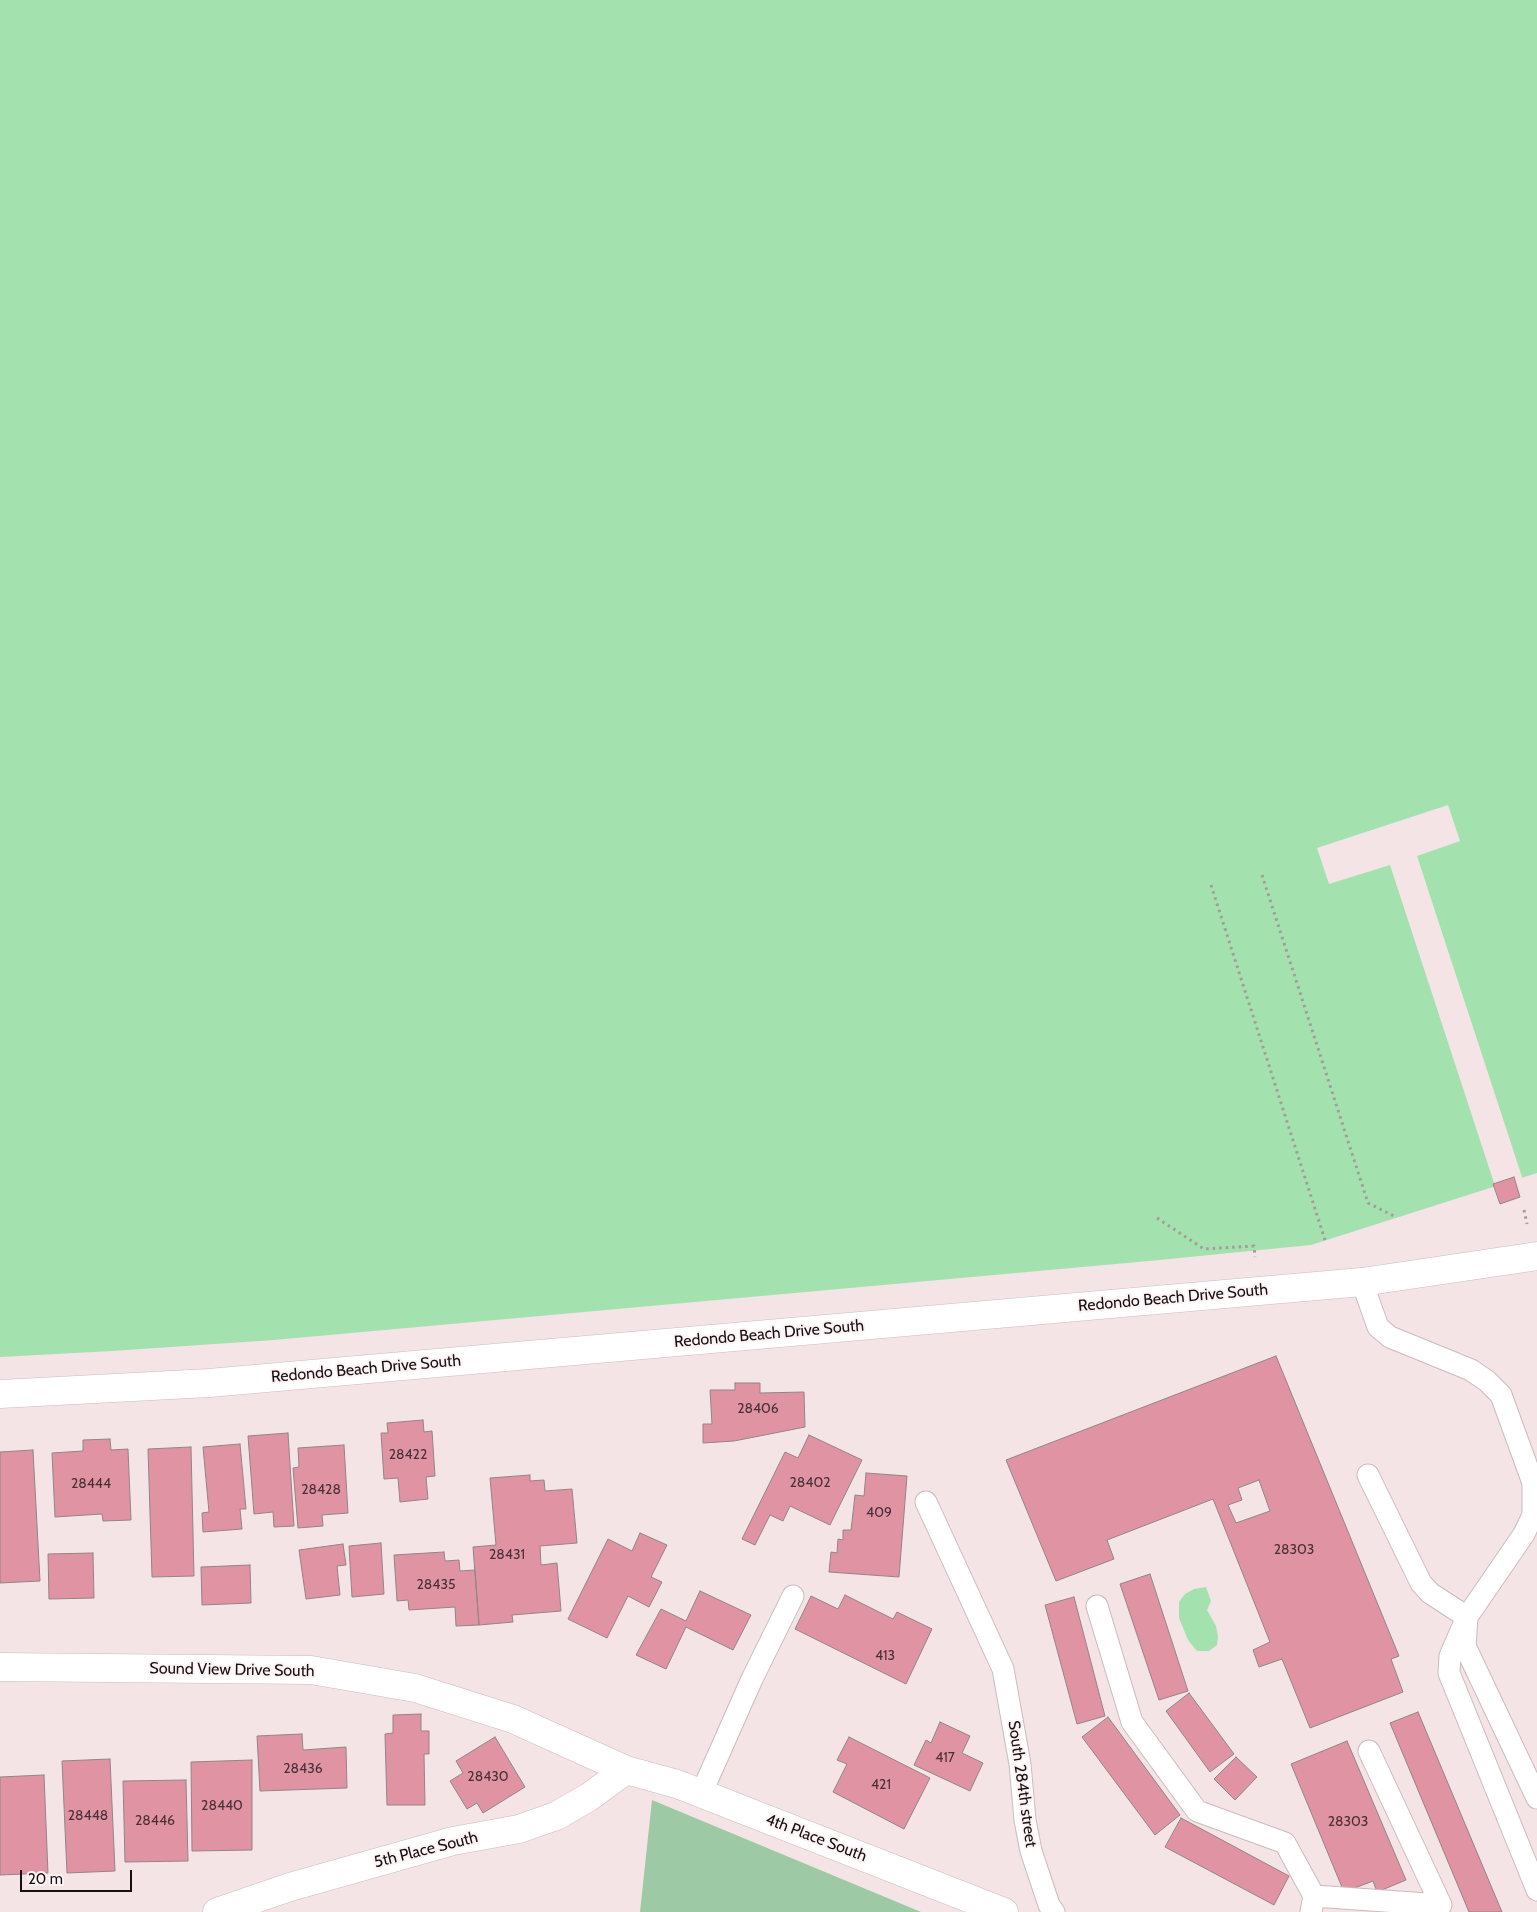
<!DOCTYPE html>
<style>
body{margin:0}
#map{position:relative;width:1537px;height:1912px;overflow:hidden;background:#f4e4e6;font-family:Cabin,sans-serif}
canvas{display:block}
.scale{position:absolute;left:20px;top:1870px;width:112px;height:22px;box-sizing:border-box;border:2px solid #151011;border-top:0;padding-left:6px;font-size:15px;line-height:18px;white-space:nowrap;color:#151011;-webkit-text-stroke:4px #fdf3f5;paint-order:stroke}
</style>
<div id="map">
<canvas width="1537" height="1912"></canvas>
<div class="scale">20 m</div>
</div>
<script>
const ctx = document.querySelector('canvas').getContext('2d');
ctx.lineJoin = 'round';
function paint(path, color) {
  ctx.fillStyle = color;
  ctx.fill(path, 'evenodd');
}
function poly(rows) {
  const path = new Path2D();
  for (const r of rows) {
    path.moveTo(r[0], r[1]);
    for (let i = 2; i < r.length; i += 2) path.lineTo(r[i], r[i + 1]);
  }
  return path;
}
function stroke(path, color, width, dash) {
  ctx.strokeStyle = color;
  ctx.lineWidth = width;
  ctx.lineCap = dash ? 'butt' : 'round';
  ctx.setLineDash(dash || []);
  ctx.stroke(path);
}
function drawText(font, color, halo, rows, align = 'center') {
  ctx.font = font + ' Cabin,sans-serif';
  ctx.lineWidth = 4;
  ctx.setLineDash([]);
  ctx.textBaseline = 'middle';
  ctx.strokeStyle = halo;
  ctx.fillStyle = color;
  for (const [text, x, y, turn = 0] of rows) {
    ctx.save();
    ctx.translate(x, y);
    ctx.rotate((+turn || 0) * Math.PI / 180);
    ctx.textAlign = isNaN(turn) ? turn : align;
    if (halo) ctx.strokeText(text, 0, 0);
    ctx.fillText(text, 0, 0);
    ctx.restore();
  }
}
paint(poly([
 [652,1800,921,1912,640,1912]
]), '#9dcaa5');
paint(poly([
 [0,0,1537,0,1537,1173,1311,1245,1149,1261,274,1340,112,1351,0,1357],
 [1206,1587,1211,1601,1207,1610,1216,1626,1218,1637,1217,1645,1209,1651,1197,1651,1188,1640,1179,1618,1179,1602,1185,1594,1194,1589]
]), '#a3e2af');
paint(poly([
 [1448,805,1460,841,1417,856,1523,1180,1496,1189,1390,865,1329,884,1317,848]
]), '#f4e4e6');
const building = poly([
 [1514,1177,1520,1197,1500,1204,1493,1184,1514,1177],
 [1276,1356,1399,1656,1391,1659,1403,1692,1310,1728,1282,1659,1259,1667,1253,1650,1270,1642,1213,1499,1107,1540,1114,1559,1056,1581,1006,1460,1276,1356],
 [1259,1480,1270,1511,1236,1523,1228,1505,1242,1500,1238,1488,1259,1480],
 [735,1383,760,1383,760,1393,804,1392,805,1427,734,1441,703,1443,703,1424,712,1424,710,1390,735,1390,735,1383],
 [423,1420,424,1432,432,1431,435,1476,426,1477,428,1499,400,1502,398,1478,384,1479,381,1433,388,1433,387,1423,423,1420],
 [288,1433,294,1526,274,1527,273,1512,254,1514,248,1436,288,1433],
 [809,1435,862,1460,830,1525,790,1506,783,1521,770,1515,755,1545,742,1539,785,1452,798,1458,809,1435],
 [110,1439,111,1450,128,1449,131,1520,103,1521,102,1514,55,1517,52,1453,83,1451,83,1440,110,1439],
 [240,1444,246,1509,240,1509,242,1529,203,1532,202,1513,209,1512,203,1447,240,1444],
 [344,1445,348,1513,322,1515,323,1526,298,1528,293,1468,299,1467,298,1448,344,1445],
 [191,1447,194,1576,152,1577,148,1449,191,1447],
 [33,1450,40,1581,0,1583,0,1452,33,1450],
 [866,1473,907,1476,899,1577,829,1572,831,1552,837,1553,838,1539,843,1540,843,1530,851,1530,855,1495,864,1496,866,1473],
 [530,1475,530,1481,544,1480,545,1491,572,1489,577,1543,540,1546,541,1565,557,1563,561,1611,512,1615,513,1622,479,1625,473,1547,496,1545,490,1478,530,1475],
 [640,1533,667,1545,651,1577,662,1582,649,1607,628,1596,607,1638,568,1619,608,1539,632,1551,640,1533],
 [381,1543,384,1594,352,1597,349,1546,381,1543],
 [343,1544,346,1565,337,1566,340,1595,306,1599,299,1550,343,1544],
 [444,1552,445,1561,459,1560,460,1571,475,1570,479,1625,456,1626,455,1607,409,1610,408,1600,397,1601,394,1555,444,1552],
 [93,1553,94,1598,49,1599,48,1554,93,1553],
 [250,1565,251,1603,202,1605,201,1567,250,1565],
 [1150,1574,1188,1691,1159,1700,1120,1584,1150,1574],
 [700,1591,751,1615,733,1650,686,1627,666,1669,636,1655,661,1609,686,1621,700,1591],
 [845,1595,893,1619,897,1612,932,1629,906,1684,795,1629,811,1596,838,1609,845,1595],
 [1074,1597,1105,1716,1077,1724,1045,1605,1074,1597],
 [1189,1693,1234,1754,1210,1772,1166,1711,1189,1693],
 [1418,1712,1502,1912,1469,1912,1390,1723,1418,1712],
 [421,1714,421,1731,429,1731,429,1754,424,1754,425,1805,387,1805,385,1734,393,1733,393,1715,421,1714],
 [1108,1717,1180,1815,1155,1835,1082,1737,1108,1717],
 [940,1722,970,1736,962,1753,983,1763,970,1791,914,1765,926,1740,931,1743,940,1722],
 [302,1734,303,1750,346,1747,347,1788,260,1791,257,1736,302,1734],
 [495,1737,525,1787,483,1813,477,1803,467,1809,450,1781,463,1773,456,1761,495,1737],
 [849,1737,930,1778,904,1829,833,1792,847,1764,837,1760,849,1737],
 [1347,1741,1406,1880,1377,1892,1373,1881,1344,1892,1291,1764,1347,1741],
 [1236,1757,1257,1777,1235,1800,1214,1779,1236,1757],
 [110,1759,115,1871,67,1873,62,1761,110,1759],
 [252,1760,252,1850,192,1851,191,1762,252,1760],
 [44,1775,48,1873,0,1875,0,1777,44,1775],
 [186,1780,188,1861,125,1862,123,1781,186,1780],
 [1181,1818,1289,1876,1274,1905,1165,1847,1181,1818]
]);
paint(building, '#e093a3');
stroke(building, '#928486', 1);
const service = poly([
 [1362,1282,1378,1327,1390,1337,1471,1370,1487,1381,1501,1395,1533,1483,1533,1515,1524,1534,1467,1617,1465,1646,1537,1798],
 [1368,1475,1421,1583,1430,1593,1467,1617,1450,1656,1449,1673,1537,1890],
 [926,1502,1003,1669,1020,1764,1025,1820,1031,1851,1049,1905,1054,1912],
 [1097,1606,1132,1722,1197,1811,1285,1843,1314,1896],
 [701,1794,752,1679,793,1596],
 [1311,1912,1314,1896,1441,1905,1369,1751]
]);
const minor = poly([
 [0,1667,311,1670,415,1688,513,1719,626,1770,677,1784,1004,1912],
 [217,1912,290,1887,453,1841,519,1829,556,1816,589,1797,626,1770]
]);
const tertiary = poly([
 [0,1394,209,1383,1362,1282,1537,1256]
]);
stroke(service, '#cbbbbe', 23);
stroke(minor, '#cbbbbe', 29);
stroke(tertiary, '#cbbbbe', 29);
stroke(poly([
 [1262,875,1368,1203,1396,1217],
 [1211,885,1325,1240],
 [1524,1210,1527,1224],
 [1157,1218,1204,1249,1254,1246,1255,1257]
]), '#a69a9c', 3, [2.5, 4]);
stroke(service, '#fff', 21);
stroke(minor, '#fff', 28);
stroke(tertiary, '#fff', 28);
drawText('14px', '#483136', null, [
 ["28406",758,1409],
 ["28422",408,1455],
 ["28402",810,1483],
 ["28444",91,1484],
 ["28428",321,1490],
 ["409",879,1513],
 ["28303",1294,1550],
 ["28431",507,1555],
 ["28435",436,1585],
 ["413",885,1656],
 ["417",945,1758],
 ["28436",303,1769],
 ["28430",488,1777],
 ["421",881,1785],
 ["28440",222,1806],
 ["28448",88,1816],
 ["28446",155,1821],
 ["28303",1348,1822]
]);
drawText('16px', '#151011', '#fdf3f5', [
 ["Redondo Beach Drive South",1173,1298,-5],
 ["Redondo Beach Drive South",769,1334,-5],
 ["Redondo Beach Drive South",366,1369,-5],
 ["Sound View Drive South",232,1670,1],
 ["South 284th street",1022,1784,82],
 ["4th Place South",816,1838,21],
 ["5th Place South",426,1850,-14]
]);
</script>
